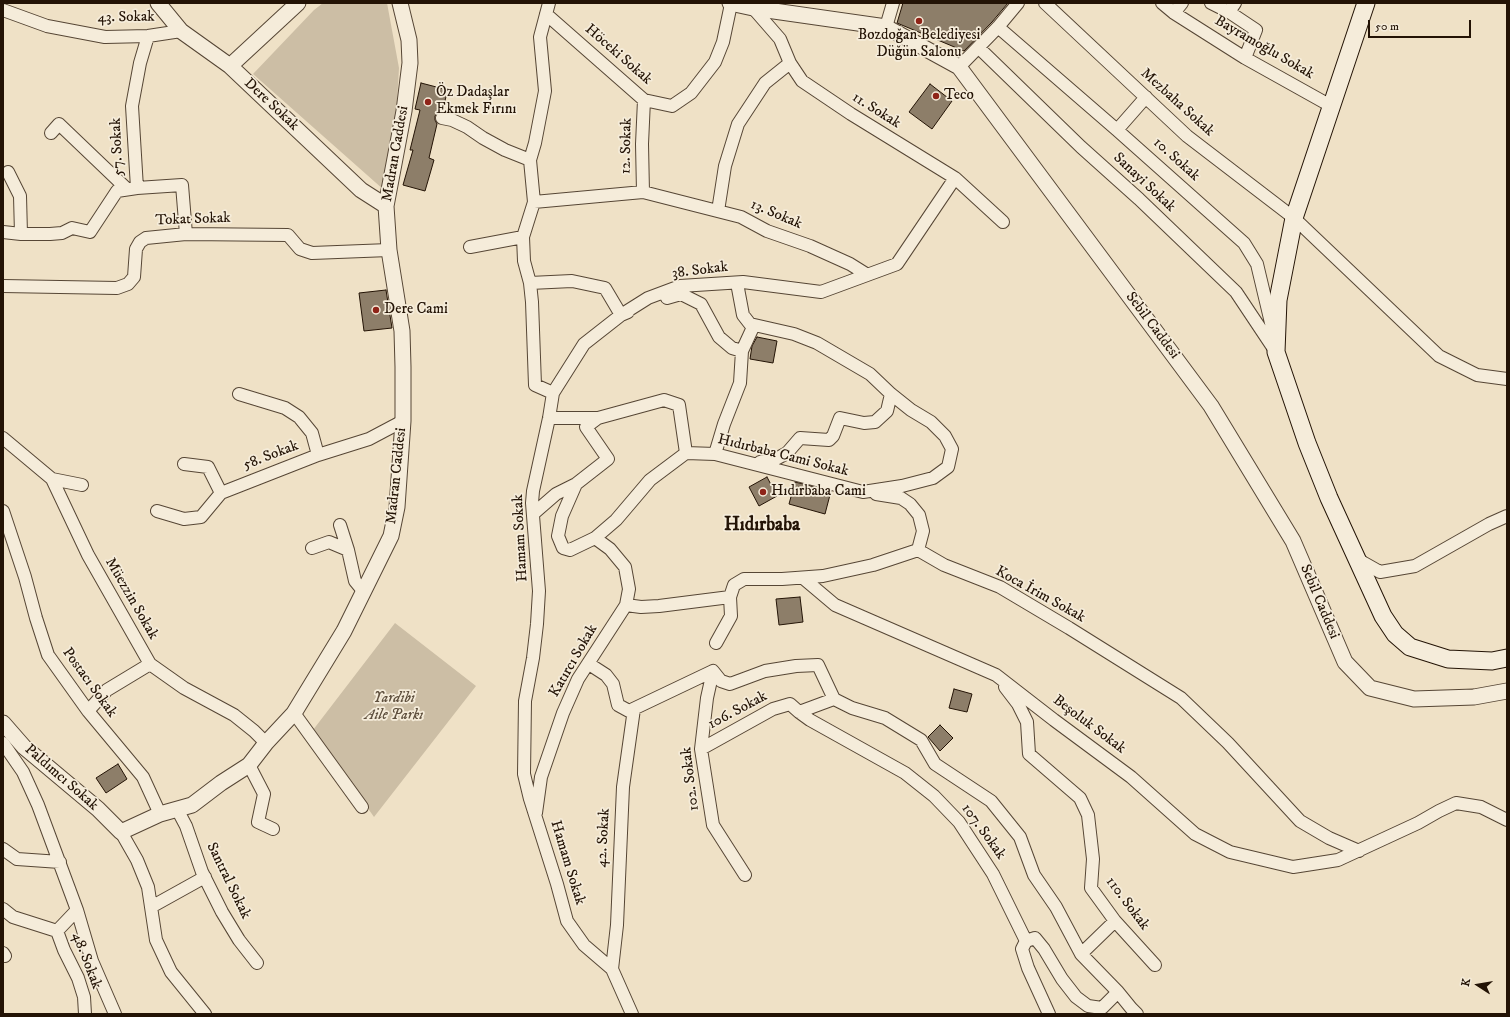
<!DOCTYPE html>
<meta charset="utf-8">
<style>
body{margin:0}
#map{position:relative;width:1510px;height:1017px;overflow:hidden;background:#efe1c6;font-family:"IM FELL DW Pica",serif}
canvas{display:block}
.frame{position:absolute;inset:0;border:4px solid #231305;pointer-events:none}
.north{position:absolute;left:1458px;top:965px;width:40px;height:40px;-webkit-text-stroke:3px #f5ecda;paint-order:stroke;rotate:282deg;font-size:11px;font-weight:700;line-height:16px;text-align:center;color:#231305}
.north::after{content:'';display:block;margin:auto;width:14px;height:18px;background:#231305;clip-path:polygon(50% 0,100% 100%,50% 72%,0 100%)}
.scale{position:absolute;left:1368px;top:20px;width:103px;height:18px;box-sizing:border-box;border:2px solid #231305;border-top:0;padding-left:5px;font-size:12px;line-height:14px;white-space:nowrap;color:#231305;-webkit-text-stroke:3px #f5ecda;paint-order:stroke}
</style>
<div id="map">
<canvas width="1510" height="1017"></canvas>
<div class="frame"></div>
<div class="north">K</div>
<div class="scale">50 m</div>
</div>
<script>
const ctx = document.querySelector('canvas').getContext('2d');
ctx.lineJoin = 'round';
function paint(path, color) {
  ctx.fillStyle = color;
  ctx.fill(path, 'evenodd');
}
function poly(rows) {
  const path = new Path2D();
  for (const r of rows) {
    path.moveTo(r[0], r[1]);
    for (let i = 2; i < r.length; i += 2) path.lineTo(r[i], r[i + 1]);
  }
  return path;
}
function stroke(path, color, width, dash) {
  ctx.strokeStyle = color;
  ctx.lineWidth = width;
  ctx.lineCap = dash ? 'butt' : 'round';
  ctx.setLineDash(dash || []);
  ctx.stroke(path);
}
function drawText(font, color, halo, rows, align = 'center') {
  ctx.font = font + ' "IM FELL DW Pica",serif';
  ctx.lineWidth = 3.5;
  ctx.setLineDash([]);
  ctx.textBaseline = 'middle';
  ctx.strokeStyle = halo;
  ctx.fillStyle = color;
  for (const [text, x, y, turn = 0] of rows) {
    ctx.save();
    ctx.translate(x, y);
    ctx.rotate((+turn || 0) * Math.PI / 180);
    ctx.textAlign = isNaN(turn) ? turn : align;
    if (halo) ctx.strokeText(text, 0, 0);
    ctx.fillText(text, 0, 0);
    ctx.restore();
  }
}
paint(poly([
 [323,3,387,3,399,68,395,134,384,190,253,74,314,10],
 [395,623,476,686,374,817,313,730]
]), '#ccbea5');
const building = poly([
 [903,3,1008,3,992,22,964,51,897,23,903,3],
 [421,83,448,90,442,111,437,113,435,116,435,120,437,124,429,158,434,160,425,191,403,185,413,150,410,150,420,110,415,109,421,83],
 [930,84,952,101,932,129,909,112,930,84],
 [386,290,392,328,364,331,359,293,386,290],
 [757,337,777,341,773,363,750,359,752,346,757,337],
 [767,477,777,496,759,506,749,487,767,477],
 [795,482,831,491,825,514,789,504,795,482],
 [800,597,803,622,779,625,776,599,800,597],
 [954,689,972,694,967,712,949,708,954,689],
 [940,725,953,738,940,751,928,737,940,725],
 [118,764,127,779,106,793,96,778,118,764]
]);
paint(building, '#8d7e69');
stroke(building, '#231305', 1);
const minor = poly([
 [549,3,540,37,545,91,535,143,530,160,534,202,523,237,524,261,530,283,532,302,535,385,553,393,549,418,533,491,532,503,539,591,537,624,533,658,525,701,524,774,530,799,557,884,567,921,584,945,612,969,632,1014],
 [1045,3,1187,136,1294,218,1439,356,1477,375,1507,379],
 [1162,3,1174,13,1245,58,1331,106],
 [1211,3,1229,12],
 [1235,3,1229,12,1256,30,1245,58],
 [753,8,780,39,790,63,802,81,851,114,955,178,1003,222],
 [3,10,47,26,105,37,148,36,181,31],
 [1174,13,1182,3],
 [546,14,644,100,672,106,691,93,715,62,723,42,731,4],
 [886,27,893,3],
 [998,27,1117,130,1244,243,1257,264,1272,327],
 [148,36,140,63,132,106,137,188,182,185,186,234],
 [979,48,1081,147,1139,199,1236,292,1276,352],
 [959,67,998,27,1018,3],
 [442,118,452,120,467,127,483,138,505,150,530,160],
 [1117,130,1146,97],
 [51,133,59,124,127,189],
 [8,172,20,196,21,234],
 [643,192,642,144,644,100],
 [534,202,643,192,741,217,767,231,810,246,850,264,866,274],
 [718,211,725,166,738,124,765,83,790,63],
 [3,232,21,234,50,234,62,233,72,228,90,232,117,191,137,188],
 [470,247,523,237],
 [530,283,572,281,605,288,621,315,628,312],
 [3,286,117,288,128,284,134,277,136,249,140,242,146,238,186,234,288,235,300,249,312,253,389,250],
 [667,298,681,294,701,304,719,337,732,348,742,351],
 [553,393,584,344,621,315,648,298,680,286,743,282,821,292,897,264,955,178],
 [239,394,285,408,299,417,312,433,318,455],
 [549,418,598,418,664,400,679,405,686,453],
 [3,438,52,479,88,555,150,664,184,688,234,715,254,731,266,743],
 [715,454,724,424,740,383,742,351,754,325],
 [760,462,774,460,787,453,800,438,829,440,833,436,840,418,864,423,875,422,887,411,891,394],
 [184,464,208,467,221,493],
 [52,479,82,485],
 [576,484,562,516,558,536,563,548,570,550,595,538,616,520,650,480,686,453,715,454,863,492,902,486,933,478,948,467,952,449,945,436,931,422,911,410,891,394,870,374,817,343,794,334,750,324,743,315,737,283],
 [876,494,901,498,910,504,919,515,923,531,918,550],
 [3,511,25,577,36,618,48,655,88,711,143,777,160,814],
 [157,511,184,519,201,517,221,493,318,455,369,439,403,421],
 [533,514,556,494,576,484,608,459,586,427,598,418],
 [340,525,348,550,355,581,364,592],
 [312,548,329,542,348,550],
 [1357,559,1380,572,1415,566,1489,524,1507,516],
 [803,578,835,605,996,675,1054,720,1131,777,1195,834,1230,852,1293,867,1338,860,1418,823,1439,811,1456,803,1481,807,1507,820],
 [626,605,641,607,659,606,730,597,734,585,744,579,782,579,823,576,873,565,918,550,944,565,1000,587,1069,628,1181,698,1228,743,1300,821,1329,838,1359,851],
 [716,643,731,616,730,597],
 [589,664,606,675,613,684,618,705,629,711,713,671,721,681,730,684,765,671,796,666,818,665,834,699,852,708,885,718,921,740,935,764,991,801,1020,837,1034,875,1056,907,1081,954,1118,992,1131,1008,1137,1014],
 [713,671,707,698,701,749,713,825,745,875],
 [1005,687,1018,704,1027,722,1029,754,1080,798,1088,815,1093,859,1091,888,1115,921,1155,965],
 [88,711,107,690,150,664],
 [799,712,810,720,905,773,934,796,959,822,993,874,1026,941,1022,949,1028,968,1049,1014],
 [294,713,362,807],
 [3,743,23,772,38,805,77,910,92,961,115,1014],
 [701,749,773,709,790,704,799,712,834,699],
 [249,765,264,794,258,822,273,829],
 [177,809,186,826,202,872,222,912,239,940,257,963],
 [536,813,541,777,563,713,578,679,626,605,629,589,625,567,610,549,595,538],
 [121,832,137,860,148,887,156,940,171,972,205,1014],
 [3,849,17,859,60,862],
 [151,907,205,877],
 [3,909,13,917,57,931,64,950,78,978,84,997,85,1014],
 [57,931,77,910],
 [1026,941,1035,938,1044,949,1062,979,1076,997,1088,1006,1102,1008,1118,992],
 [3,953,5,956],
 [1081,954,1115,921],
 [612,969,617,925,623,787,634,709]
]);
const tertiary = poly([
 [158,3,181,31,230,66,361,190,386,206],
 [730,3,753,8,886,27,959,67,1211,406,1293,541,1345,662,1370,688,1414,699,1474,697,1507,691],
 [230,66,298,3],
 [3,723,24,747,98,809,121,832,160,814,192,805,221,783,249,765,266,743,294,713,344,631,391,536,397,507,403,421,403,367,402,331,389,250,386,206,404,111,410,63,409,40,400,3]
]);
const secondary = poly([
 [1366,3,1294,218,1278,300,1276,352,1307,443,1329,498,1383,616,1395,634,1410,647,1448,659,1492,661,1507,658]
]);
stroke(minor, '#564635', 14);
stroke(tertiary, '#564635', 17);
stroke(secondary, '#231305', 19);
stroke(minor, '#f5ecda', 12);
stroke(tertiary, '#f5ecda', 15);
stroke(secondary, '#f5ecda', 17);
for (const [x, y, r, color] of [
 [919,21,4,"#8f2418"],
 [936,96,4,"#8f2418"],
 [428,102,4,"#8f2418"],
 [376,310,4,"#8f2418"],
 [763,492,4,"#8f2418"]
]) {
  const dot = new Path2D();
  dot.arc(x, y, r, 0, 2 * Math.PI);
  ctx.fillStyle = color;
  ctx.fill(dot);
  stroke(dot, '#f5ecda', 1.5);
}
drawText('15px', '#231305', '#f5ecda', [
 ["43. Sokak",126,18,-1],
 ["Bayramoğlu Sokak",1264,48,30],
 ["Höceki Sokak",618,55,41],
 ["Mezbaha Sokak",1177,103,42],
 ["Dere Sokak",271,105,43],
 ["11. Sokak",876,111,32],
 ["12. Sokak",627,146,-89],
 ["57. Sokak",118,147,-93],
 ["Madran Caddesi",396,154,-80],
 ["10. Sokak",1176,160,42],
 ["Sanayi Sokak",1144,183,43],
 ["13. Sokak",776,215,23],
 ["Tokat Sokak",193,220,-2],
 ["38. Sokak",700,271,-7],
 ["Sebil Caddesi",1152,326,53],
 ["58. Sokak",271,456,-21],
 ["Hıdırbaba Cami Sokak",783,456,14],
 ["Madran Caddesi",397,476,-84],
 ["Hamam Sokak",521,538,-93],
 ["Koca İrim Sokak",1040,595,29],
 ["Müezzin Sokak",131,599,60],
 ["Sebil Caddesi",1319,602,67],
 ["Katırcı Sokak",574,661,-60],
 ["Postacı Sokak",89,683,54],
 ["106. Sokak",738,711,-28],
 ["Beşoluk Sokak",1089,725,37],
 ["Paldımcı Sokak",61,778,41],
 ["102. Sokak",691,779,-97],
 ["107. Sokak",983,832,54],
 ["42. Sokak",604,838,-87],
 ["Hamam Sokak",567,863,73],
 ["Santral Sokak",228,881,64],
 ["110. Sokak",1127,904,53],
 ["48. Sokak",86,961,69]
]);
drawText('15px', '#231305', '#f5ecda', [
 ["Bozdoğan Belediyesi",919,36,"center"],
 ["Düğün Salonu",919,53,"center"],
 ["Öz Dadaşlar",436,93],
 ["Ekmek Fırını",436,110],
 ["Teco",944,96],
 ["Dere Cami",384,310],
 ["Hıdırbaba Cami",771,492]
], 'left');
drawText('italic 15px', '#5e4f3d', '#f5ecda', [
 ["Yardibi",394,699],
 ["Aile Parkı",394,716]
]);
drawText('bold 19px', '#231305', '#f5ecda', [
 ["Hıdırbaba",762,526]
]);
</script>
